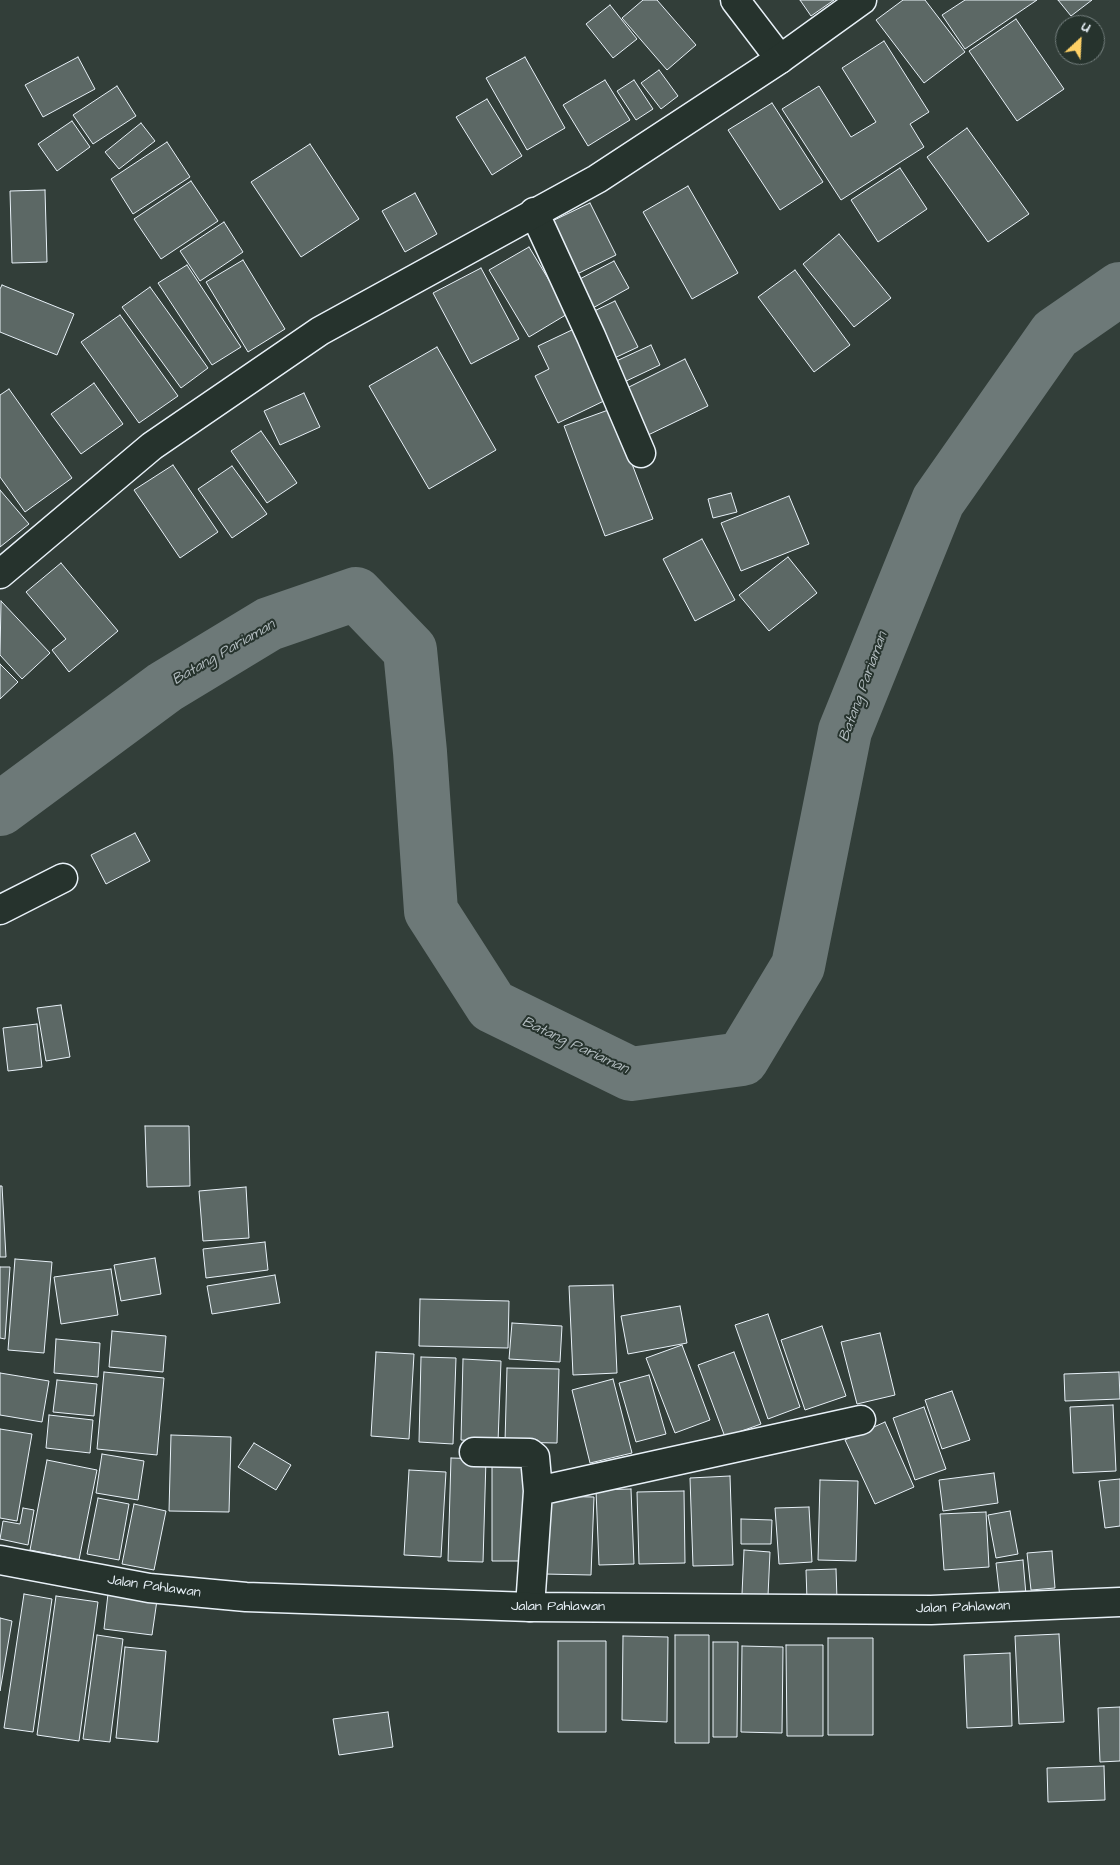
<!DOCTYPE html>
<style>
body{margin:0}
#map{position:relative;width:1120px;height:1865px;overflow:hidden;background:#323e39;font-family:"Architects Daughter",sans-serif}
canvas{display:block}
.north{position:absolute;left:1055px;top:15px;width:50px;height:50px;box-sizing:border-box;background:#26332d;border:1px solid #747f7e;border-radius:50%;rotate:25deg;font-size:14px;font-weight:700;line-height:20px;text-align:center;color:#e8f1f8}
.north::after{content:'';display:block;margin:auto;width:18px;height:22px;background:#ffd166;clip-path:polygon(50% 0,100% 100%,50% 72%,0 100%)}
</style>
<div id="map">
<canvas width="1120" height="1865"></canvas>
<div class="north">U</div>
</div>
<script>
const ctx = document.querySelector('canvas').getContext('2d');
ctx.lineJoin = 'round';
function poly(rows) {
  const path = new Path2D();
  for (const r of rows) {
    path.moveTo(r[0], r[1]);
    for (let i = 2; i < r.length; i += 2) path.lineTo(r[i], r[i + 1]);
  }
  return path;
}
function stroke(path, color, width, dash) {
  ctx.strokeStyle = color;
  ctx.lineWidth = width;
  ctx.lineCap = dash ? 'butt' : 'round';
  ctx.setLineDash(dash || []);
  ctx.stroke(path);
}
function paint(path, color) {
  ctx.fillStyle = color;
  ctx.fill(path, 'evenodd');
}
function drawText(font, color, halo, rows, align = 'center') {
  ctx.font = font + ' "Architects Daughter",sans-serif';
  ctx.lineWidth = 4;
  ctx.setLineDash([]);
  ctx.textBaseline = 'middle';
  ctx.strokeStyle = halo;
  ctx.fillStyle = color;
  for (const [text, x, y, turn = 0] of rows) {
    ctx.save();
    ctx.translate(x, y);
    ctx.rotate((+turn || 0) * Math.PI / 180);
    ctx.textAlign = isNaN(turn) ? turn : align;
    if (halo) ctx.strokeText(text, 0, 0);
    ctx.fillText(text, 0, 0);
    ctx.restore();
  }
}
stroke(poly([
 [0,809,165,687,269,624,356,594,410,650,420,752,431,911,492,1006,631,1074,742,1059,798,966,845,731,938,501,1055,334,1120,289]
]), '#6d7978', 54);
const building = poly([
 [643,0,657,0,696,45,667,70,622,18,643,0],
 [800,0,834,0,811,16,800,0],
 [903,0,925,0,965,52,924,83,876,20,903,0],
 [965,0,1037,0,965,49,942,15,965,0],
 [1058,0,1092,0,1071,16,1058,0],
 [610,5,637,39,613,58,586,24,610,5],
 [1016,19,1064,89,1017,121,969,51,1016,19],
 [884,41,929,112,910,124,924,147,841,200,782,109,819,86,851,137,876,122,842,68,884,41],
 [78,57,95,89,43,117,25,85,78,57],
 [525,57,565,128,527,150,486,78,525,57],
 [659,70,678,96,661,109,641,83,659,70],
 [605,80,630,120,588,146,563,105,605,80],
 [634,80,653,109,636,120,617,91,634,80],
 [117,86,136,116,93,144,73,115,117,86],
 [487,99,522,156,492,175,456,117,487,99],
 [772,103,823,182,780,210,728,130,772,103],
 [72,121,90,147,57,171,38,144,72,121],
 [141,123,155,141,119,169,105,152,141,123],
 [967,128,1029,214,988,242,927,157,967,128],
 [167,142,190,177,133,214,111,179,167,142],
 [310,144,359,219,301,257,251,182,310,144],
 [900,168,927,209,878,242,851,200,900,168],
 [191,181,218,221,161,259,134,219,191,181],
 [688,186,738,273,692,299,643,212,688,186],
 [45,190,47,262,12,263,10,191,45,190],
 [415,193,437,234,405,252,382,211,415,193],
 [590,203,616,255,573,276,546,224,590,203],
 [224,222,243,252,200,281,180,251,224,222],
 [839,234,891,298,854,327,803,264,839,234],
 [529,247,569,313,529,337,489,270,529,247],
 [243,260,285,329,248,352,206,282,243,260],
 [614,261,629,288,591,309,576,281,614,261],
 [187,265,241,347,212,365,158,283,187,265],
 [481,268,519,339,471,364,433,293,481,268],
 [795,270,850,345,814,372,758,297,795,270],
 [2,285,74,314,57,355,0,332,0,289,2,285],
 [150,287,208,368,181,388,122,307,150,287],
 [615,301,638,347,608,361,586,315,615,301],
 [120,315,178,396,139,423,81,342,120,315],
 [574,329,608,399,558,423,535,376,549,369,538,346,574,329],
 [651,345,660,365,622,383,612,363,651,345],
 [437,347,496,450,429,489,369,386,437,347],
 [685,359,708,406,644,437,621,391,685,359],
 [94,383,123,424,81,454,51,414,94,383],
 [9,389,72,478,25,512,0,477,0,395,9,389],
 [304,393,320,427,280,445,264,411,304,393],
 [611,409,653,519,605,536,564,426,611,409],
 [261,431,297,483,267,503,231,451,261,431],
 [173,465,218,532,180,558,134,490,173,465],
 [232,466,267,514,232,538,198,489,232,466],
 [0,490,29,524,0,547,0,490],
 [731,493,737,512,713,518,708,499,731,493],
 [789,496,809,544,741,571,721,523,789,496],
 [702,539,735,600,695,621,663,559,702,539],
 [788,557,817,593,769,631,739,595,788,557],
 [61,563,118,631,69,672,52,650,66,639,26,592,61,563],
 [1,601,50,653,22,679,0,655,1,601],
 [0,664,18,682,0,699,0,664],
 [135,833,150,861,106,884,91,855,135,833],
 [61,1005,70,1057,46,1061,37,1008,61,1005],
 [37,1024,42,1067,8,1071,3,1028,37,1024],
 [145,1126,189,1126,190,1186,147,1187,145,1126],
 [0,1186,2,1186,6,1257,0,1257,0,1186],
 [246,1187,249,1238,203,1241,199,1191,246,1187],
 [265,1242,268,1270,206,1278,203,1249,265,1242],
 [155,1258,161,1294,121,1301,114,1265,155,1258],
 [15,1259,52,1262,44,1353,8,1350,15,1259],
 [0,1267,10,1267,5,1339,0,1338,0,1267],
 [111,1269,118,1315,61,1324,54,1277,111,1269],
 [275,1275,280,1303,212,1314,207,1286,275,1275],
 [613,1285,617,1373,573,1375,569,1286,613,1285],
 [420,1299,509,1301,508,1348,419,1346,420,1299],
 [680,1306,687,1343,628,1354,621,1316,680,1306],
 [768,1314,800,1407,768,1419,735,1325,768,1314],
 [512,1323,562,1326,560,1362,509,1359,512,1323],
 [822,1326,846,1396,805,1410,781,1340,822,1326],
 [112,1331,166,1336,163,1372,109,1367,112,1331],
 [880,1333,895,1395,857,1404,841,1342,880,1333],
 [56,1339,100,1343,98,1377,54,1373,56,1339],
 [682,1345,710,1420,675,1433,646,1358,682,1345],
 [376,1352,414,1354,409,1439,371,1436,376,1352],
 [734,1352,761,1424,725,1437,698,1365,734,1352],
 [421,1357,456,1358,453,1444,419,1442,421,1357],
 [463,1359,501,1361,498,1442,461,1440,463,1359],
 [507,1368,559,1369,557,1443,505,1442,507,1368],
 [104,1372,164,1378,157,1455,97,1449,104,1372],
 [1119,1372,1120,1399,1065,1401,1064,1374,1119,1372],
 [0,1373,49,1381,42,1422,0,1415,0,1373],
 [649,1375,666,1434,636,1442,619,1383,649,1375],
 [613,1379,632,1453,590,1463,572,1390,613,1379],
 [57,1380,97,1384,94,1416,53,1412,57,1380],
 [952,1391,970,1440,942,1449,925,1400,952,1391],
 [1113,1405,1116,1471,1073,1473,1070,1407,1113,1405],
 [924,1407,946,1469,915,1480,893,1418,924,1407],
 [49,1415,93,1420,90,1453,46,1448,49,1415],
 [885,1422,914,1487,875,1504,845,1440,885,1422],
 [0,1429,32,1434,17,1521,0,1518,0,1429],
 [171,1435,231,1437,229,1512,169,1511,171,1435],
 [254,1443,291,1465,276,1490,238,1467,254,1443],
 [102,1454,144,1461,138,1500,96,1493,102,1454],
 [451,1458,486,1459,483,1562,448,1561,451,1458],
 [47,1460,97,1470,79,1560,30,1550,47,1460],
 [492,1461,528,1461,528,1561,492,1561,492,1461],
 [409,1470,446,1472,441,1557,404,1555,409,1470],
 [994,1473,998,1503,943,1511,939,1480,994,1473],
 [730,1476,733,1565,693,1566,690,1478,730,1476],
 [1120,1479,1120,1526,1105,1528,1099,1481,1120,1479],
 [820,1480,858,1481,856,1561,818,1560,820,1480],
 [631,1489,634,1564,599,1565,596,1490,631,1489],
 [684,1491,685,1563,639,1564,637,1492,684,1491],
 [546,1496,594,1497,591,1575,544,1574,546,1496],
 [98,1498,129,1504,119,1560,87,1554,98,1498],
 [134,1504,166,1511,154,1570,122,1564,134,1504],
 [809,1507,812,1562,779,1564,775,1508,809,1507],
 [23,1508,34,1510,28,1545,0,1539,3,1521,20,1524,23,1508],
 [1010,1511,1018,1554,996,1558,988,1515,1010,1511],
 [986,1512,989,1567,944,1570,940,1514,986,1512],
 [741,1519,772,1520,771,1544,741,1544,741,1519],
 [744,1550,770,1552,768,1596,742,1594,744,1550],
 [1052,1551,1055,1588,1031,1590,1027,1553,1052,1551],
 [1023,1560,1026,1595,1000,1598,996,1563,1023,1560],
 [836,1569,837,1599,807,1600,806,1570,836,1569],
 [24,1594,52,1599,33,1732,4,1728,24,1594],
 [108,1594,157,1600,152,1635,104,1629,108,1594],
 [56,1596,98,1602,79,1741,37,1735,56,1596],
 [0,1618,12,1621,0,1691,0,1618],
 [1059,1634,1064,1722,1019,1724,1015,1636,1059,1634],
 [97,1635,123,1639,110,1742,83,1739,97,1635],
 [675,1635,709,1635,709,1743,675,1743,675,1635],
 [623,1636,668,1637,667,1722,622,1720,623,1636],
 [828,1638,873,1638,873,1735,828,1735,828,1638],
 [558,1641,606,1641,606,1732,558,1732,558,1641],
 [713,1642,738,1642,737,1737,713,1737,713,1642],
 [786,1645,823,1645,823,1736,787,1736,786,1645],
 [742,1646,783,1647,782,1733,741,1732,742,1646],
 [125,1647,166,1651,158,1742,116,1738,125,1647],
 [1010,1653,1012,1726,967,1728,964,1655,1010,1653],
 [1120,1707,1120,1761,1100,1762,1098,1708,1120,1707],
 [388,1712,393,1747,339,1755,333,1719,388,1712],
 [1104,1766,1105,1800,1048,1802,1047,1768,1104,1766]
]);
paint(building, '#5c6865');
stroke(building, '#e8f1f8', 1);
const minor = poly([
 [735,0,780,59],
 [534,212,591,336,641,453],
 [0,910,63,878],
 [474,1452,530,1453,535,1457,538,1491],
 [530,1607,538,1491,861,1420]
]);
const tertiary = poly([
 [0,574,152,446,320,331,597,179,780,59,862,0],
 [0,1560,149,1588,246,1597,530,1607,931,1610,1120,1602]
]);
stroke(minor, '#e8f1f8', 31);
stroke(tertiary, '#e8f1f8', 31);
stroke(minor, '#26332d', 28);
stroke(tertiary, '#26332d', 28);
drawText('14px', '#e8f1f8', '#26332d', [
 ["Jalan Pahlawan",154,1587,8],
 ["Jalan Pahlawan",558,1607],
 ["Jalan Pahlawan",963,1608,-2]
]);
drawText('italic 15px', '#b1bbbe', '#26332d', [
 ["Batang Pariaman",224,653,-30],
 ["Batang Pariaman",864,687,-70],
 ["Batang Pariaman",575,1046,25]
]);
</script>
